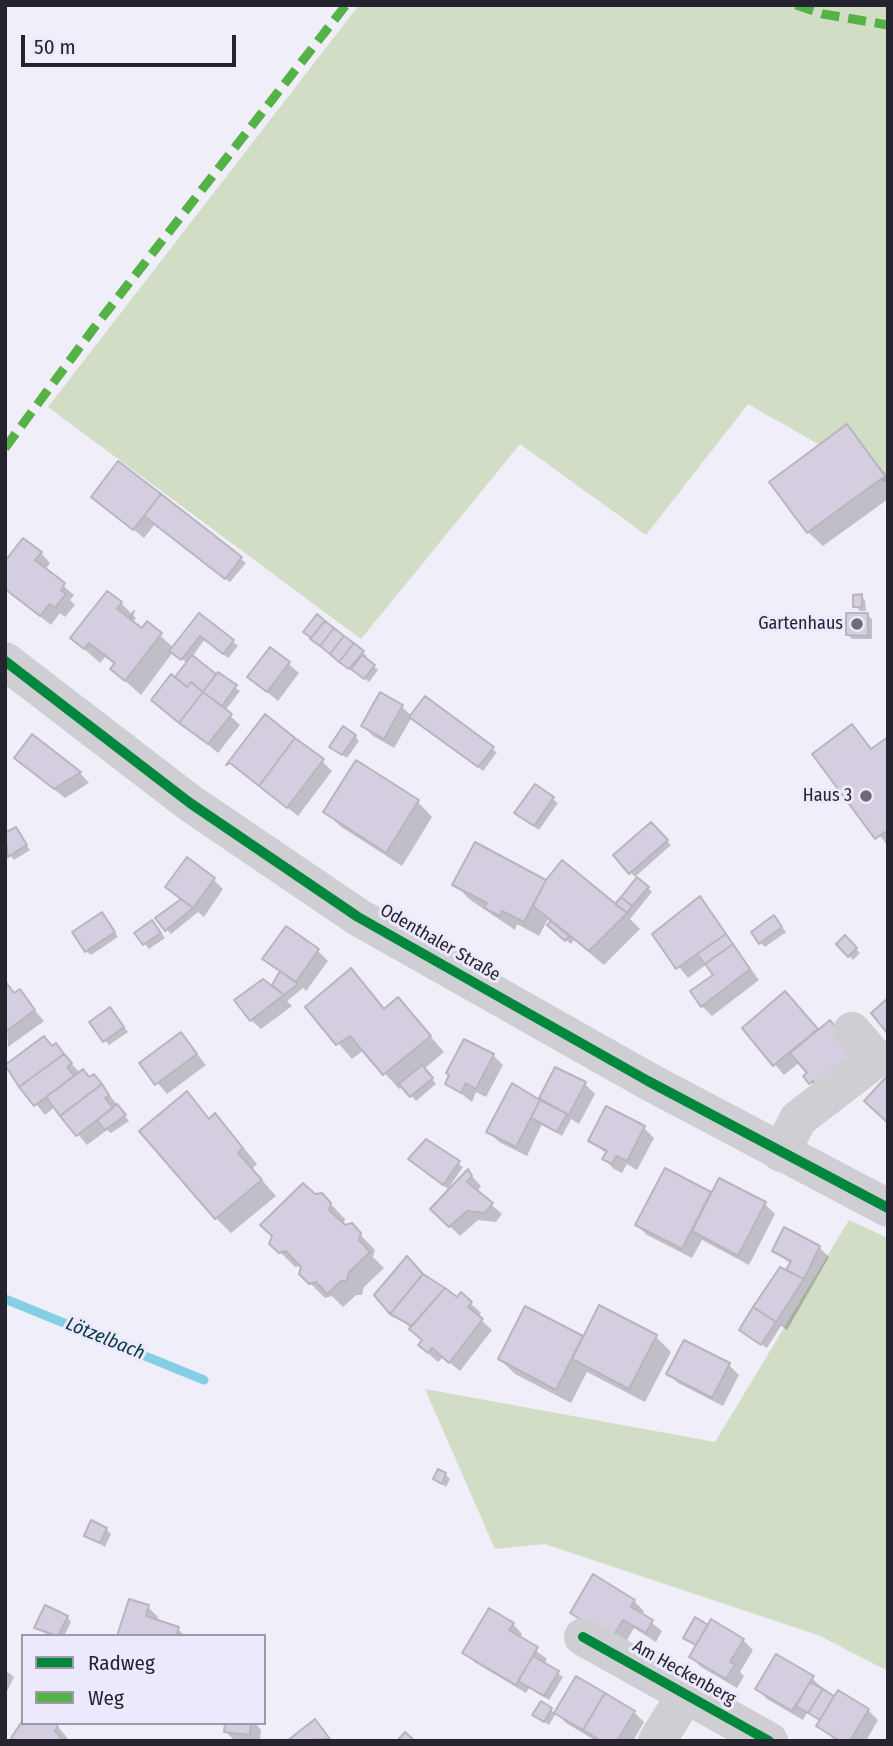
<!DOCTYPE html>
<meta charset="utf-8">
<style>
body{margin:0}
#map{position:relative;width:893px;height:1746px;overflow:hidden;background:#f0eef8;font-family:"Fira Sans Condensed",sans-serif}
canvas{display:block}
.frame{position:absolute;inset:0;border:7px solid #25232e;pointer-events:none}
.legend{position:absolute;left:21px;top:1634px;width:245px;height:91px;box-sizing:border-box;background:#ede9fd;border:2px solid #9d9aaa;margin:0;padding:9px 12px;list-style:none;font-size:21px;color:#25232e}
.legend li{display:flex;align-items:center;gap:14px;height:35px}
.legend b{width:35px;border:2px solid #9d9aaa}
.scale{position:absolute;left:21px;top:35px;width:215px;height:32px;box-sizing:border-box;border:4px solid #25232e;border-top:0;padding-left:9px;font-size:21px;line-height:24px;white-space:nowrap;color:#25232e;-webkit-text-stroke:5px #ede9fd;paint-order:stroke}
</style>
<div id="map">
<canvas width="893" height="1746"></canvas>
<div class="frame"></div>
<ul class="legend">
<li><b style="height:9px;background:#00873e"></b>Radweg</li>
<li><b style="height:9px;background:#55b246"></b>Weg</li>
</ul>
<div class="scale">50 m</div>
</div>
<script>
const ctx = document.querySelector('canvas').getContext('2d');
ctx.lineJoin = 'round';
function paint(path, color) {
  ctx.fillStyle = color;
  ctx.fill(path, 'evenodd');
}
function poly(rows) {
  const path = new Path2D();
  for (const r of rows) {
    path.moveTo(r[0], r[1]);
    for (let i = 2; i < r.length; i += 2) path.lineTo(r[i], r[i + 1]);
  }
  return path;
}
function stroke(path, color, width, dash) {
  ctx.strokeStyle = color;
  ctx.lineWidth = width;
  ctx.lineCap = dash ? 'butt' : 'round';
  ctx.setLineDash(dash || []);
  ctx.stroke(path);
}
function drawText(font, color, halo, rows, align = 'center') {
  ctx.font = font + ' "Fira Sans Condensed",sans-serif';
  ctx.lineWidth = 6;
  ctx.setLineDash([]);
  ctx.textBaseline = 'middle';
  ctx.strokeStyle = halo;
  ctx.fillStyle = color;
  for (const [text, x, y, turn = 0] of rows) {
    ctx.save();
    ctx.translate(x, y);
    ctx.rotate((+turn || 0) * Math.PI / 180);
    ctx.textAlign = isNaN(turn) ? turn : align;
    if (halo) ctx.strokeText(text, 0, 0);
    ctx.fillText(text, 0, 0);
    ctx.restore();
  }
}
paint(poly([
 [359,5,888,5,888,484,748,404,646,535,520,444,361,639,48,407],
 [849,1220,888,1238,888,1671,818,1635,545,1544,495,1549,425,1389,715,1442]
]), '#d1ddc5');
paint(poly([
 [847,427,888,477,888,499,823,546,808,532],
 [119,464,246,563,230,582,155,524,144,538,93,497],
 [41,553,50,563,45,570,74,595,70,600,75,605,65,617,60,613,51,625,5,589,5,564],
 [861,596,865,600,866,611,860,611,855,606],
 [121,603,136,618,132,623,142,631,147,624,174,648,199,615,238,646,228,658,205,639,192,657,240,691,225,711,240,725,218,753,153,700,188,664,173,652,141,695,112,669,115,665,105,657,100,663,72,638],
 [868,615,872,619,872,639,852,639,848,635],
 [310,636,362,652,367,656,365,659,378,670,369,682],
 [271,649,299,673,278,701,249,677],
 [402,707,412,716,497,752,483,771,412,717,394,748,373,736,363,726],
 [852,726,873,750,888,739,888,846,816,753],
 [355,736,359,741,347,758,331,747],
 [32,737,80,773,89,783,65,798,26,767,16,758],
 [322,761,332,771,298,816,230,762],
 [535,786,558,803,539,830,521,817],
 [418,802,432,817,402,866,340,826,325,811],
 [651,825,671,845,635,877,615,856],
 [15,829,30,850,14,860,5,849,5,835],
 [475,845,546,883,616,906,648,888,652,892,630,919,640,929,604,965,574,940,571,944,554,930,548,919,539,936,517,924,515,930,469,899,455,884],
 [214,880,223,889,204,917,198,912,171,934,166,929,182,901,167,887],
 [700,898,759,980,712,1016,702,1006,716,975,707,964,688,978,654,935],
 [106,919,118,937,91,955,86,951],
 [778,922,786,932,765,947,760,942],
 [156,926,165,938,149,949,136,933],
 [845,938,860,953,853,960,838,944],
 [318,951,328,961,306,991,303,988,287,1001,292,1006,261,1029,251,1020,280,992,281,973,265,959],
 [351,970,386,1010,398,999,444,1052,424,1069,436,1084,416,1101,403,1086,399,1089,364,1050,352,1059,307,1007],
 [5,983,16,994,19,992,44,1021,8,1047],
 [795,1003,819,1030,821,1093,806,1077,809,1074,800,1062,784,1075,744,1028],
 [114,1014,128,1032,109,1045,91,1023],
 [181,1034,206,1065,167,1094,141,1063],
 [44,1038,53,1048,56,1046,80,1073,103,1086,129,1121,111,1133,107,1130,87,1145,55,1107,45,1115,6,1067],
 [493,1055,503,1065,486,1097,476,1092,472,1102,447,1083],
 [556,1069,585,1084,595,1094,579,1124,571,1119,562,1136,542,1124,527,1156,499,1142,489,1132,539,1100],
 [186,1094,211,1120,215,1116,229,1130,257,1164,252,1169,276,1196,231,1233,216,1218],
 [644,1128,654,1138,637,1170,627,1164,622,1173,614,1169,604,1159,607,1154,590,1140],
 [426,1141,463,1167,448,1189,415,1163],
 [665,1170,712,1195,765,1204,775,1214,749,1265,702,1240,692,1258,647,1235,637,1225],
 [468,1172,481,1186,477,1192,502,1214,496,1222,478,1220,460,1236,432,1209],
 [321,1194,345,1219,343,1228,351,1225,375,1250,373,1257,384,1268,364,1287,362,1295,356,1295,343,1307,332,1296,325,1298,301,1274,303,1265,295,1267,271,1243,314,1196],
 [785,1229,819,1247,829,1257,787,1330,781,1326,767,1348,741,1330,791,1264,774,1251],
 [432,1284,457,1300,461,1295,481,1313,478,1317,492,1330,460,1371,443,1357,438,1362,430,1355,421,1345,424,1341,376,1295],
 [600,1307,656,1337,671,1352,645,1402,587,1372,571,1403,515,1374,500,1359,526,1308,584,1338],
 [685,1342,729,1365,739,1375,723,1406,678,1383,668,1373],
 [445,1474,450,1479,446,1487,435,1479],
 [106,1529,111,1534,105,1547,86,1535],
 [634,1601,644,1611,642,1615,662,1631,656,1642,634,1628,623,1647,582,1622,572,1612],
 [148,1607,158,1617,157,1621,178,1629,185,1636,119,1636],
 [67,1617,71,1622,64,1636,49,1636,36,1627],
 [513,1624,522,1634,520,1639,547,1659,544,1664,563,1677,549,1700,529,1688,526,1693,474,1662,465,1652],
 [707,1626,743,1640,753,1650,740,1672,744,1676,737,1688,701,1667,691,1657,697,1646,685,1637],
 [5,1670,14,1677,5,1695],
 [577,1678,634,1712,644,1722,633,1741,596,1741,566,1723,556,1713,549,1725,535,1715,551,1710,556,1714],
 [812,1678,822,1688,821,1690,834,1698,868,1710,878,1720,866,1741,836,1741,818,1726,821,1721,807,1713,803,1720,767,1699,757,1689],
 [315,1722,332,1741,290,1741],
 [55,1723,70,1741,17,1741],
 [226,1723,255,1723,261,1730,260,1741,235,1741,226,1732]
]), '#0003');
stroke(poly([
 [5,1299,204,1380]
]), '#85cfe6', 9);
const building = poly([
 [847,424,885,476,807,533,769,482,847,424],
 [118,461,161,494,133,530,91,497,118,461],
 [161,494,242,557,225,579,144,516,161,494],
 [23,538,42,552,35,560,65,583,61,590,66,594,55,608,50,604,40,616,5,589,5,561,23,538],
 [107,591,122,602,117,609,129,618,134,611,130,619,142,628,147,621,162,633,125,681,110,669,115,663,89,643,84,649,70,638,107,591],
 [862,594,862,607,853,607,853,595,862,594],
 [199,613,234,640,223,654,200,636,181,660,169,651,199,613],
 [846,613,868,613,868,636,846,635,846,613],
 [317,614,325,621,311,638,303,632,317,614],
 [325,621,334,628,320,646,310,639,325,621],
 [334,628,344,636,330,654,320,646,334,628],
 [344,636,354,643,339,662,330,654,344,636],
 [354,643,364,651,349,669,339,662,354,643],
 [270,647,290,662,267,692,247,677,270,647],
 [192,655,216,674,203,692,191,682,187,687,175,677,192,655],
 [362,655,375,665,364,679,351,669,362,655],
 [218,672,237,685,222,706,203,692,218,672],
 [171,674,187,687,191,682,203,692,179,723,151,700,171,674],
 [203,692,232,714,208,744,179,723,203,692],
 [380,692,403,705,384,739,361,726,380,692],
 [425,696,494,747,478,767,409,717,425,696],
 [265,714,295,738,259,786,230,763,226,765,265,714],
 [852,724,871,749,888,737,888,830,875,839,812,754,852,724],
 [343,726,356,735,342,755,329,747,343,726],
 [32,734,81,772,54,789,14,758,32,734],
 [295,738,324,759,287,808,259,786,295,738],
 [356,760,419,800,386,853,323,812,356,760],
 [535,784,554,797,534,826,514,813,535,784],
 [651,822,668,840,629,874,613,855,651,822],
 [16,827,27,845,8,857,5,833,16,827],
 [475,842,546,880,524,922,502,911,500,916,484,908,487,903,452,885,475,842],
 [187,857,215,878,193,908,165,887,187,857],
 [562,860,627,913,589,951,533,906,546,880,562,860],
 [637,877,649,887,632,906,621,897,637,877],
 [700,896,726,934,676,969,652,934,700,896],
 [621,897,632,906,627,913,615,904,621,897],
 [181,899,193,908,165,931,155,918,181,899],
 [102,912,115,932,85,952,72,932,102,912],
 [774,915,782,927,759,944,751,932,774,915],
 [152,920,161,933,143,945,134,933,152,920],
 [551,921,569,936,565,941,547,925,551,921],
 [286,926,319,949,296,982,262,959,286,926],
 [726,934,733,944,705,964,697,954,726,934],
 [845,935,857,948,848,957,836,944,845,935],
 [733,944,750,969,701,1007,690,991,713,975,705,964,733,944],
 [351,968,384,1009,398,997,431,1036,383,1075,350,1036,336,1045,305,1007,351,968],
 [280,971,298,984,284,995,272,985,280,971],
 [263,979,284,995,250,1021,234,1000,263,979],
 [5,981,14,993,20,989,35,1010,5,1032,5,981],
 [785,991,818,1029,773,1066,742,1028,785,991],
 [888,998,888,1034,871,1013,888,998],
 [110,1007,124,1027,103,1042,89,1022,110,1007],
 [830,1020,862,1060,822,1092,813,1081,809,1084,803,1076,807,1073,790,1053,830,1020],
 [181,1032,197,1054,155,1085,139,1063,181,1032],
 [44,1036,52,1046,56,1043,64,1054,19,1087,5,1065,44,1036],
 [464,1039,494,1054,476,1089,466,1083,461,1093,445,1084,449,1075,446,1073,464,1039],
 [64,1054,72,1063,67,1067,74,1076,34,1106,19,1087,64,1054],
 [422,1065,433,1078,410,1097,399,1084,422,1065],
 [555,1067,586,1082,569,1115,539,1098,555,1067],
 [83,1069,89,1077,94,1074,102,1084,60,1116,46,1097,83,1069],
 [888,1075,888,1123,864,1101,888,1075],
 [512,1083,540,1100,516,1147,486,1132,512,1083],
 [102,1084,109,1095,105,1098,113,1108,76,1136,60,1116,102,1084],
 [187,1091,209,1119,215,1113,243,1148,238,1153,262,1180,215,1219,139,1131,187,1091],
 [540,1100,567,1114,557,1132,531,1118,540,1100],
 [117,1104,126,1115,105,1130,97,1120,117,1104],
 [606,1106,645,1126,627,1161,616,1156,612,1164,602,1159,607,1151,588,1141,606,1106],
 [426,1139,460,1161,443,1185,408,1159,426,1139],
 [665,1168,711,1192,682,1249,635,1225,665,1168],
 [468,1169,472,1176,467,1182,493,1203,485,1213,467,1211,449,1227,430,1209,468,1169],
 [719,1178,766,1202,738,1256,692,1231,719,1178],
 [303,1183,315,1194,322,1193,331,1203,329,1210,345,1225,352,1223,361,1233,359,1240,370,1252,349,1272,347,1281,341,1281,327,1294,316,1282,309,1284,299,1274,301,1267,286,1251,279,1253,269,1244,272,1236,260,1225,303,1183],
 [784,1227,820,1246,804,1279,786,1270,791,1261,772,1251,784,1227],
 [407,1256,423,1274,390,1314,374,1295,407,1256],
 [780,1267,804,1279,776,1322,753,1307,780,1267],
 [423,1274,445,1288,412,1326,390,1314,423,1274],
 [445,1288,457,1297,461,1292,472,1302,468,1307,483,1319,449,1363,432,1348,428,1353,418,1345,422,1340,409,1329,445,1288],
 [599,1305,657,1335,629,1389,572,1359,599,1305],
 [525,1306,583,1336,556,1390,498,1359,525,1306],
 [753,1307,776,1322,761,1345,739,1330,753,1307],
 [684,1340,730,1363,712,1398,666,1374,684,1340],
 [438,1469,446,1473,442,1484,433,1479,438,1469],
 [91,1520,107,1528,100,1543,84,1536,91,1520],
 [593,1574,635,1600,631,1607,653,1620,646,1633,623,1620,612,1638,570,1613,593,1574],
 [129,1599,149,1605,146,1616,179,1627,176,1636,117,1636,129,1599],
 [45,1605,68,1616,58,1636,34,1628,45,1605],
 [489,1608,514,1623,509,1630,538,1647,516,1685,462,1653,489,1608],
 [695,1617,708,1625,696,1645,683,1638,695,1617],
 [711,1619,744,1639,730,1662,735,1665,726,1679,689,1657,711,1619],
 [776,1654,814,1676,792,1711,755,1689,776,1654],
 [533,1656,559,1671,544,1696,518,1681,533,1656],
 [576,1676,605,1693,583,1730,554,1713,576,1676],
 [810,1682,823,1689,808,1713,796,1706,810,1682],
 [823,1689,834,1696,820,1720,808,1713,823,1689],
 [838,1690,869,1709,850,1741,840,1741,816,1726,838,1690],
 [605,1693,635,1711,617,1741,601,1741,583,1730,605,1693],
 [541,1701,552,1708,544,1722,532,1715,541,1701],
 [315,1719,330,1739,287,1741,315,1719],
 [23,1720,23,1723,55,1723,58,1727,55,1731,64,1741,15,1741,11,1738,23,1720],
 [225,1723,251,1723,250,1735,224,1732,225,1723],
 [405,1732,415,1741,397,1741,405,1732]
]);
paint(building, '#d5cee0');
stroke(building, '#b8b5be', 2);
stroke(poly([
 [781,1153,798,1119,876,1059,852,1031],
 [583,1637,769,1741],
 [657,1741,686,1694]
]), '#cfced2', 38);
stroke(poly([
 [5,661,190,803,358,917,648,1081,888,1208]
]), '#cfced2', 38);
stroke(poly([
 [796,5,823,14,888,25],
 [5,448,94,328,346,5]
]), '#55b246', 9, [18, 9]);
stroke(poly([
 [5,661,190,803,358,917,648,1081,888,1208],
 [583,1637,769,1741]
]), '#00873e', 10);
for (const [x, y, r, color] of [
 [857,624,7,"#6c6a75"],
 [866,796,7,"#6c6a75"]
]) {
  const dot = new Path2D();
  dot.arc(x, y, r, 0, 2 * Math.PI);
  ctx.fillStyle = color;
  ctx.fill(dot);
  stroke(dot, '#ede9fd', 2.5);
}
drawText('18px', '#25232e', '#ede9fd', [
 ["Gartenhaus",843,624],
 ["Haus 3",852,796]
], 'right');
drawText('18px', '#25232e', '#ede9fd', [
 ["Odenthaler Straße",440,943,30],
 ["Am Heckenberg",684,1673,29]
]);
drawText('italic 19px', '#053944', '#ede9fd', [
 ["Lötzelbach",105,1339,22]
]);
</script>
